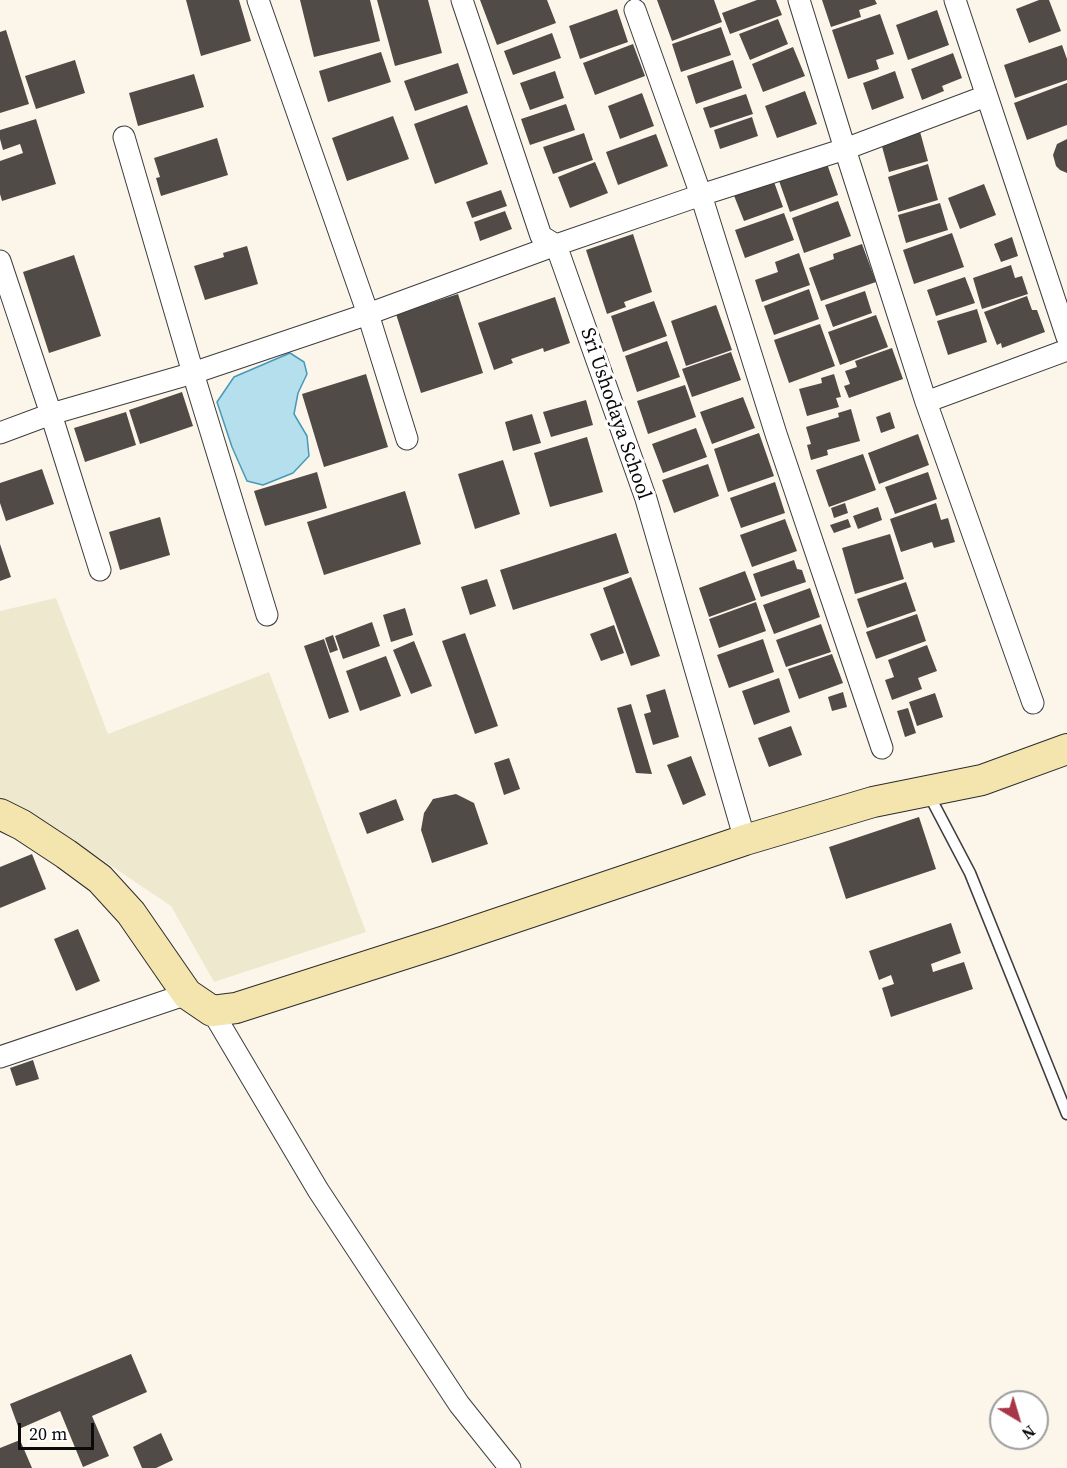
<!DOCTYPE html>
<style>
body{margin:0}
#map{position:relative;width:1067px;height:1468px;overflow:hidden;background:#fcf6ea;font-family:"Source Serif 4",serif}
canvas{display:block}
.north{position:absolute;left:989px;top:1390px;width:60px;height:60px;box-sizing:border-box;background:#fff;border:2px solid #9d9d9d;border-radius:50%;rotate:142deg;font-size:16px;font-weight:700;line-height:24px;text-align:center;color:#0a0a0a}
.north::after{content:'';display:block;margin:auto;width:21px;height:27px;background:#a73648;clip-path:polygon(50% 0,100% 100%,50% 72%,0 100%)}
.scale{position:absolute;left:18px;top:1423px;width:76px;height:27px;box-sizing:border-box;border:3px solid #0a0a0a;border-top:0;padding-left:8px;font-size:18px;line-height:21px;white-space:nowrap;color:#0a0a0a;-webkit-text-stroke:4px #fff;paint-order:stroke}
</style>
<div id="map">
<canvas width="1067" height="1468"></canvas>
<div class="north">N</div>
<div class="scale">20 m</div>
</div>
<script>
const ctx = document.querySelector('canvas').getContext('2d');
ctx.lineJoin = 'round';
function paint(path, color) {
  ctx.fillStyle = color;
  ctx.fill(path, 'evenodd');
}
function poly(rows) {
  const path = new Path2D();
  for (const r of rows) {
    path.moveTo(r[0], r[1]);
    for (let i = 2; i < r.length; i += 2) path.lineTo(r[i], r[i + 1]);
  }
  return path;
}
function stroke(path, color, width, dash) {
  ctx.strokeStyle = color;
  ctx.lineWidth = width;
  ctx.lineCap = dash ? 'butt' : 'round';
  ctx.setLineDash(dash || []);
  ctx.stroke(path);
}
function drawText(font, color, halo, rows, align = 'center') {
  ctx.font = font + ' "Source Serif 4",serif';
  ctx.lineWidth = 6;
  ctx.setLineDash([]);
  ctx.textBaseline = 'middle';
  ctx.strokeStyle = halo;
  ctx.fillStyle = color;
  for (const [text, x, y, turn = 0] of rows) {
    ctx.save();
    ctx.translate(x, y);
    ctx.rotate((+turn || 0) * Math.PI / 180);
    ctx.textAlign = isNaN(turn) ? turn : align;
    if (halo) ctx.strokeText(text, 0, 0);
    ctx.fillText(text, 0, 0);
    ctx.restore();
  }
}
paint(poly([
 [56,598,108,734,269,672,366,932,214,982,171,906,98,857,0,802,0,611]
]), '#eee8ce');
const water = poly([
 [290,353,304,362,307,374,298,393,294,414,307,436,309,456,293,473,263,485,247,481,232,447,217,402,234,377,290,353]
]);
paint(water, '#b5dfed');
stroke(water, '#4699ba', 1.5);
paint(poly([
 [186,0,239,0,251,41,201,56],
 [300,0,370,0,380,41,314,57],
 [377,0,428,0,442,53,395,66],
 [480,0,547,0,556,23,497,45],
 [657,0,714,0,722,22,672,41],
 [757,0,776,0,782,15,730,34,722,13],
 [822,0,875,0,877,4,859,10,861,17,831,27],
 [1039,0,1049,0,1061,31,1029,43,1016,9],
 [617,9,628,42,580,59,569,26],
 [937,10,949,45,908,60,896,25],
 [880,14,894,54,876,60,879,69,848,79,832,30],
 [778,19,788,44,750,60,739,34],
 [721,27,731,55,681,72,672,44],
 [6,30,29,104,0,113,0,32],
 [552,33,561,58,513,75,504,51],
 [633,44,645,76,595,95,583,63],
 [1062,45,1067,59,1067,80,1015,98,1004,65],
 [793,47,805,76,763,92,752,64],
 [381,52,391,82,328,102,319,71],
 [953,53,962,78,942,86,944,91,922,100,911,69],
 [75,60,85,93,36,109,25,76],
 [733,60,742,88,696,104,687,76],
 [458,63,468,93,415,111,404,81],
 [555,71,564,98,530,110,520,83],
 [895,71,904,98,872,110,863,83],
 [194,74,204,107,138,126,129,93],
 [1067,83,1067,125,1027,140,1014,103],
 [805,91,817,124,777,138,765,106],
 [642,93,654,126,620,139,608,106],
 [746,94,753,114,710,128,703,108],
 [566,104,575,130,530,145,521,119],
 [467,105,488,164,435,184,414,124],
 [393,116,409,159,347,181,332,138],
 [752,117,758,136,720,149,714,130],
 [36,119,56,184,2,201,0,194,0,161,23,153,20,144,3,150,0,139,0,130],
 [919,128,928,161,889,172,880,139],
 [584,133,593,160,553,174,543,147],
 [656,134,668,166,618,185,606,152],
 [217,138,228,175,161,196,156,178,160,177,154,158],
 [1067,139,1067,173,1060,170,1056,166,1053,155,1057,144],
 [826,161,838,195,790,212,778,178],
 [595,162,608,193,570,208,558,177],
 [928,164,938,200,898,212,888,177],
 [773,179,783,207,744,221,733,193],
 [984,184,996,215,960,229,948,198],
 [501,190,507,206,472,218,466,202],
 [838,201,851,236,804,253,792,218],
 [940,203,948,230,906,243,898,215],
 [505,211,512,229,480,241,474,222],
 [784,213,794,240,745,258,735,230],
 [952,233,964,267,914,284,903,250],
 [633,234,652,292,624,302,626,307,607,314,586,250],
 [1012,237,1018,256,1001,262,994,244],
 [862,244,876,282,821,301,809,268,834,259,833,254],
 [247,246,258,284,205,300,194,266,224,257,223,253],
 [799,253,810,285,762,302,755,280,778,272,775,262],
 [74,255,101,336,49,353,23,272],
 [1011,265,1015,278,1022,276,1028,294,982,309,973,278],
 [965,277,975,303,936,316,927,290],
 [809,289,819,319,774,335,764,306],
 [865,291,872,313,833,327,825,305],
 [458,294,483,373,421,393,396,314],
 [1027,296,1032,310,1037,310,1045,332,1002,348,1001,343,997,345,984,312],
 [555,297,570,343,544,352,543,348,511,359,513,363,494,370,478,323],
 [654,301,667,336,623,352,611,316],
 [716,305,732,350,686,366,671,321],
 [977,309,987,342,948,355,937,321],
 [876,315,888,347,840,365,828,332],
 [820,324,835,366,789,383,774,340],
 [667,341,680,377,637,392,625,356],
 [892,348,903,379,849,398,844,386,850,384,845,371,857,367,855,361],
 [731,352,741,380,692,397,682,369],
 [366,374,388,447,324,467,302,394],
 [834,374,841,397,836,398,839,407,807,416,799,389,822,383,821,378],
 [685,385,696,417,648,434,637,401],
 [182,392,193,426,140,444,129,410],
 [743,397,755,428,712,444,700,412],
 [586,400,593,425,551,437,543,412],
 [851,409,860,441,827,450,828,455,811,460,807,445,811,444,806,427,839,417,838,413],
 [126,412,136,445,85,462,74,428],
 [890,412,895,428,881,433,876,417],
 [532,414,541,443,513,451,505,422],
 [696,428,707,457,663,473,652,444],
 [759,433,774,476,728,492,714,449],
 [918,434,929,465,879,484,868,453],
 [587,437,603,492,550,507,534,453],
 [863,454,876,490,829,507,816,470],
 [503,460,520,514,475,529,458,474],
 [708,464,719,496,674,513,662,480],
 [42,469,54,504,6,521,0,503,0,483],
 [317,472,327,508,265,526,254,491],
 [928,472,937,499,895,514,885,487],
 [775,482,785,513,741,528,730,498],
 [405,491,421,544,324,575,307,522],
 [845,503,848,513,834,518,831,508],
 [936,503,941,520,948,518,955,542,934,548,932,542,901,552,890,519],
 [878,507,882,520,858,529,853,516],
 [160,517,170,555,120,570,109,532],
 [785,519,797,551,752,567,740,535],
 [848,519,851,527,834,533,830,525],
 [616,533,629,573,513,610,500,570],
 [890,534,904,579,855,594,842,548],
 [0,544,11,577,0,581],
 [794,560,797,569,802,570,806,582,761,597,753,574],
 [745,571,756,600,709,617,699,588],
 [631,577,660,656,631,666,603,588],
 [487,579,496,606,470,615,461,587],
 [906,582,916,611,867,628,857,599],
 [810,588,820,617,774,634,763,605],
 [756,602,766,631,719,648,709,619],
 [405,608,413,635,391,642,383,615],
 [917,614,926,641,876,659,866,632],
 [372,622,380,646,343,659,335,636],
 [821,624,831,652,786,667,776,640],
 [614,625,624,653,601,661,590,634],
 [465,633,498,726,475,734,442,641],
 [333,635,338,650,330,653,325,638],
 [324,639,349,712,329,719,304,646],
 [763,639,774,672,729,688,717,655],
 [414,641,432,686,411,694,393,650],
 [927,645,937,671,918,678,922,689,892,700,885,680,894,677,888,660],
 [832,654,843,683,799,699,788,669],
 [386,656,401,696,360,711,346,671],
 [779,678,790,712,754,725,742,691],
 [665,689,679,737,653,745,644,714,651,712,646,695],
 [843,692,847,707,832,711,828,697],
 [935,693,943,717,917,726,909,702],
 [631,704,652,774,636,773,617,708],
 [908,708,916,733,905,737,897,711],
 [791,726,802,755,769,767,758,738],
 [691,756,706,795,683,805,667,765],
 [509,758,520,789,504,795,494,763],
 [456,794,474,803,488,844,432,863,421,830,424,813,433,799],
 [396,799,404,820,367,834,359,813],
 [919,817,936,869,846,899,829,847],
 [32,854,46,889,0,908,0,867],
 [951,923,961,953,931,964,933,972,964,962,973,989,891,1017,882,988,894,984,891,975,879,980,869,951],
 [78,929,100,981,76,991,54,939],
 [33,1060,39,1079,16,1086,10,1068],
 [131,1354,147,1392,92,1416,109,1456,83,1467,60,1411,19,1429,10,1404],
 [161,1433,173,1460,156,1468,142,1468,133,1447],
 [20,1440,32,1468,0,1468,0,1448]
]), '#514b48');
const lane = poly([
 [928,793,970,873,1067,1114]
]);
const street = poly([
 [258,0,368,314,407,439],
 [462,0,541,236,556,245,646,499,745,840],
 [799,0,845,149,926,402,1033,703],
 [955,0,1067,337],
 [635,10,701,195,776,434,882,748],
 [124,137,193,373,267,615],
 [0,261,51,414,100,570],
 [926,402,1067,350],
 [0,433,51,414,193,373,368,314,556,245,701,195,845,149,986,96],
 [212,1011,318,1190,459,1404,510,1468],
 [0,1057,187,994]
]);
const secondary = poly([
 [0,814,22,825,66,854,100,879,131,913,187,994,212,1011,236,1008,445,941,745,840,873,802,982,780,1067,749]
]);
stroke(lane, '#3d3d3d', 13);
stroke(street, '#3d3d3d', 23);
stroke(secondary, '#2c2c2c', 32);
stroke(lane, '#fff', 10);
stroke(street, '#fff', 21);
stroke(secondary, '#f4e4ad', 30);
drawText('20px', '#0a0a0a', '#fff', [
 ["Sri Ushodaya School",615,414,71]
]);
</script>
